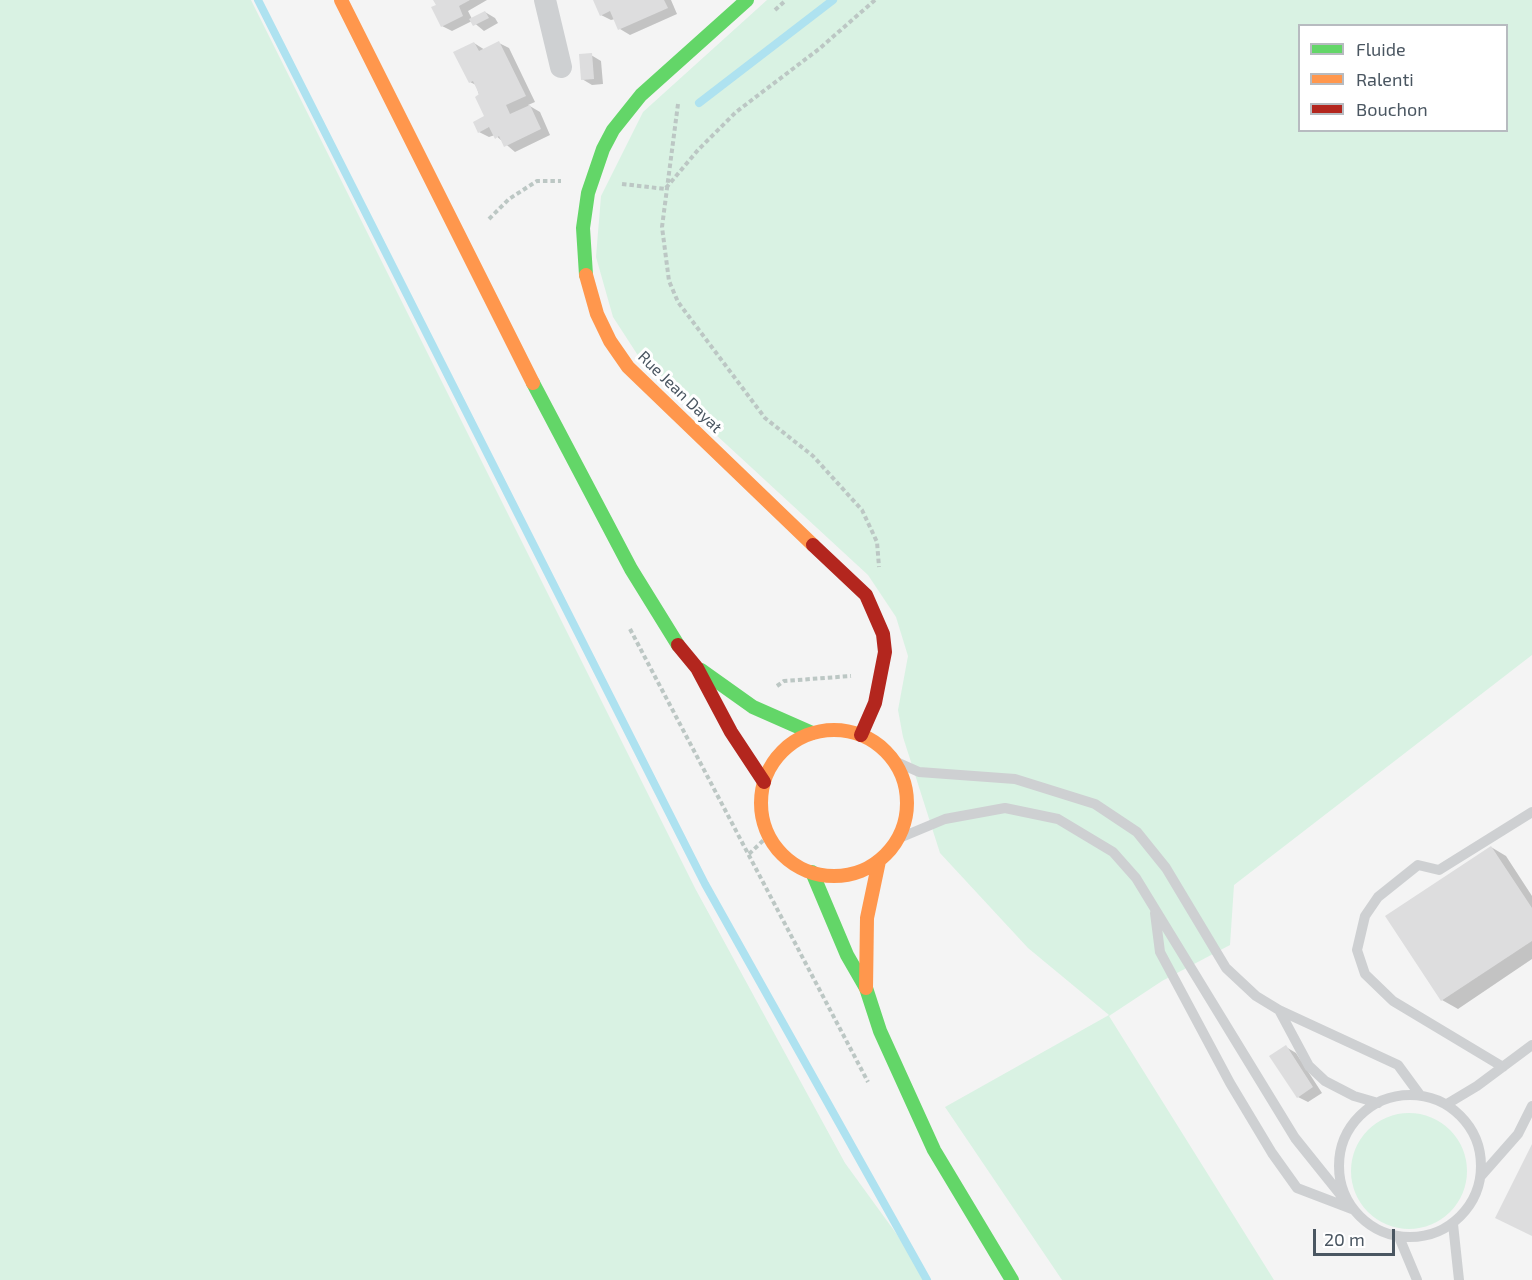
<!DOCTYPE html>
<style>
body{margin:0}
#map{position:relative;width:1532px;height:1280px;overflow:hidden;background:#f4f4f4;font-family:"Exo 2",sans-serif}
canvas{display:block}
.legend{position:absolute;left:1298px;top:24px;width:210px;height:108px;box-sizing:border-box;background:#fff;border:2px solid #b7bbc0;margin:0;padding:8px 10px;list-style:none;font-size:18px;color:#4a5661}
.legend li{display:flex;align-items:center;gap:12px;height:30px}
.legend b{width:30px;border:2px solid #b7bbc0}
.scale{position:absolute;left:1313px;top:1229px;width:82px;height:27px;box-sizing:border-box;border:3px solid #4a5661;border-top:0;padding-left:8px;font-size:18px;line-height:21px;white-space:nowrap;color:#4a5661;-webkit-text-stroke:4px #fff;paint-order:stroke}
</style>
<div id="map">
<canvas width="1532" height="1280"></canvas>
<ul class="legend">
<li><b style="height:8px;background:#63d668"></b>Fluide</li>
<li><b style="height:8px;background:#ff974d"></b>Ralenti</li>
<li><b style="height:8px;background:#b3261e"></b>Bouchon</li>
</ul>
<div class="scale">20 m</div>
</div>
<script>
const ctx = document.querySelector('canvas').getContext('2d');
ctx.lineJoin = 'round';
function paint(path, color) {
  ctx.fillStyle = color;
  ctx.fill(path, 'evenodd');
}
function poly(rows) {
  const path = new Path2D();
  for (const r of rows) {
    if (r.length === 3) {
      path.moveTo(r[0] + r[2], r[1]);
      path.arc(r[0], r[1], r[2], 0, 2 * Math.PI);
      continue;
    }
    path.moveTo(r[0], r[1]);
    for (let i = 2; i < r.length; i += 2) path.lineTo(r[i], r[i + 1]);
  }
  return path;
}
function stroke(path, color, width, dash) {
  ctx.strokeStyle = color;
  ctx.lineWidth = width;
  ctx.lineCap = dash ? 'butt' : 'round';
  ctx.setLineDash(dash || []);
  ctx.stroke(path);
}
function drawText(font, color, halo, rows, align = 'center') {
  ctx.font = font + ' "Exo 2",sans-serif';
  ctx.lineWidth = 6;
  ctx.setLineDash([]);
  ctx.textBaseline = 'middle';
  ctx.strokeStyle = halo;
  ctx.fillStyle = color;
  for (const [text, x, y, turn = 0] of rows) {
    ctx.save();
    ctx.translate(x, y);
    ctx.rotate((+turn || 0) * Math.PI / 180);
    ctx.textAlign = isNaN(turn) ? turn : align;
    if (halo) ctx.strokeText(text, 0, 0);
    ctx.fillText(text, 0, 0);
    ctx.restore();
  }
}
paint(poly([
 [0,0,251,0,696,890,845,1163,930,1280,0,1280],
 [767,0,1532,0,1532,655,1234,885,1230,945,1162,981,1109,1016,1274,1280,1062,1280,945,1107,1109,1015,1028,948,940,853,903,737,898,710,908,656,896,617,868,575,650,374,613,317,596,257,601,196,643,112],
 [1300,26,1506,26,1506,130,1300,130],
 [1409,1171,58]
]), '#d9f2e3');
paint(poly([
 [435,0,487,0,468,11,472,19,485,12,495,18,498,23,484,31,472,21,452,31,442,26],
 [595,0,671,0,677,14,630,35,620,29,615,19,611,20,601,15],
 [474,43,485,50,499,43,509,48,535,102,528,105,540,112,550,135,515,152,495,135,489,137,479,132,486,117,476,85,470,82],
 [591,55,601,61,603,84,592,85,582,79],
 [1491,847,1506,856,1532,896,1532,959,1458,1009,1442,1000],
 [1286,1047,1296,1053,1322,1093,1308,1102,1298,1097]
]), '#0003');
stroke(poly([
 [258,0,705,884,927,1280],
 [699,103,833,0]
]), '#aee2f0', 8);
paint(poly([
 [433,0,470,0,459,6,463,16,441,27,431,7,436,5],
 [593,0,664,0,668,8,618,30,610,11,600,16],
 [485,11,489,18,473,26,469,19],
 [499,41,526,96,506,105,510,114,530,105,541,129,504,147,499,136,495,139,489,127,478,133,473,122,484,116,475,97,479,94,473,81,469,83,453,52,474,42,479,51],
 [592,53,594,79,581,80,579,54],
 [1491,846,1532,908,1532,941,1441,1001,1385,916],
 [1286,1045,1313,1087,1297,1098,1269,1056],
 [1532,1144,1532,1236,1495,1218]
]), '#ddddde');
stroke(poly([
 [775,10,786,0],
 [678,104,662,227,669,281,678,302,765,418,813,456,862,510,877,542,879,567],
 [622,184,666,189],
 [666,188,698,150,736,112,819,49,875,0],
 [489,219,509,199,537,181,561,181],
 [630,629,868,1082],
 [777,686,784,681,851,676],
 [749,854,769,835]
]), '#bcc7c4', 4, [4.5, 3]);
stroke(poly([
 [892,760,919,772,1015,779,1095,804,1137,832,1166,868,1226,968,1256,996,1279,1010,1309,1066,1325,1081,1354,1096,1378,1103],
 [897,839,945,819,1005,808,1058,819,1113,852,1136,878,1295,1138,1352,1209],
 [1155,913,1160,952,1230,1083,1272,1153,1297,1188,1352,1209],
 [1279,1010,1398,1065,1420,1095],
 [1503,1067,1393,1001,1365,974,1357,950,1365,916,1378,897,1418,865,1439,870,1532,812],
 [1410,1166,71],
 [1447,1104,1477,1086,1532,1045],
 [1481,1176,1518,1134,1532,1106],
 [1453,1224,1459,1280],
 [1399,1237,1417,1280]
]), '#ced0d2', 10);
stroke(poly([
 [545,0,561,67]
]), '#ced0d2', 22);
stroke(poly([
 [586,275,583,228,588,193,603,149,613,130,641,95,747,0],
 [533,383,631,569,678,645],
 [701,670,753,707,812,733],
 [812,872,847,955,866,988,880,1031,934,1150,1012,1280]
]), '#63d668', 14);
stroke(poly([
 [341,0,533,383],
 [586,275,597,314,610,341,628,367,813,545],
 [834,803,73],
 [866,988,867,918,879,861]
]), '#ff974d', 14);
stroke(poly([
 [813,545,866,595,883,634,885,652,875,703,861,735],
 [678,645,697,668,731,732,764,782]
]), '#b3261e', 14);
drawText('16px', '#4a5661', '#fff', [
 ["Rue Jean Dayat",680,392,44]
]);
</script>
